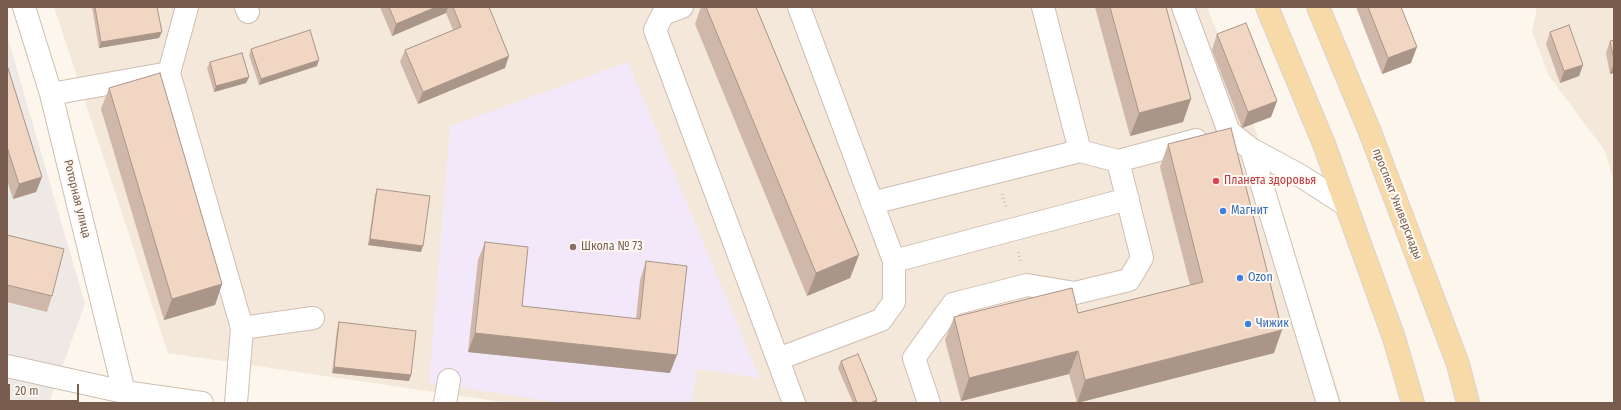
<!DOCTYPE html>
<meta charset="utf-8">
<style>
body{margin:0}
#map{position:relative;width:1621px;height:410px;overflow:hidden;background:#fcf6ec;font-family:"Fira Sans Condensed",sans-serif}
canvas{display:block}
.frame{position:absolute;inset:0;border:8px solid #785d4f;pointer-events:none}
.scale{position:absolute;left:8px;top:384px;width:71px;height:18px;box-sizing:border-box;border:2px solid #785d4f;border-top:0;padding-left:5px;font-size:12px;line-height:14px;white-space:nowrap;color:#785d4f;-webkit-text-stroke:3px #fefaf3;paint-order:stroke}
</style>
<div id="map">
<canvas width="1621" height="410"></canvas>
<div class="frame"></div>
<div class="scale">20 m</div>
</div>
<script>
const ctx = document.querySelector('canvas').getContext('2d');
ctx.lineJoin = 'round';
function paint(path, color) {
  ctx.fillStyle = color;
  ctx.fill(path, 'evenodd');
}
function poly(rows) {
  const path = new Path2D();
  for (const r of rows) {
    path.moveTo(r[0], r[1]);
    for (let i = 2; i < r.length; i += 2) path.lineTo(r[i], r[i + 1]);
  }
  return path;
}
function stroke(path, color, width, dash) {
  ctx.strokeStyle = color;
  ctx.lineWidth = width;
  ctx.lineCap = dash ? 'butt' : 'round';
  ctx.setLineDash(dash || []);
  ctx.stroke(path);
}
function drawText(font, color, halo, rows, align = 'center') {
  ctx.font = font + ' "Fira Sans Condensed",sans-serif';
  ctx.lineWidth = 4;
  ctx.setLineDash([]);
  ctx.textBaseline = 'middle';
  ctx.strokeStyle = halo;
  ctx.fillStyle = color;
  for (const [text, x, y, turn = 0] of rows) {
    ctx.save();
    ctx.translate(x, y);
    ctx.rotate((+turn || 0) * Math.PI / 180);
    ctx.textAlign = isNaN(turn) ? turn : align;
    if (halo) ctx.strokeText(text, 0, 0);
    ctx.fillText(text, 0, 0);
    ctx.restore();
  }
}
paint(poly([
 [54,7,1207,7,1253,122,1342,403,509,403,168,353],
 [1537,7,1614,7,1614,183,1605,151,1549,76,1532,32]
]), '#f4e8db');
paint(poly([
 [7,35,85,304,49,403,7,403]
]), '#eee9e4');
paint(poly([
 [628,62,760,378,697,369,692,403,562,403,429,383,450,126]
]), '#f3e8f9');
const minor = poly([
 [24,7,51,94,124,392],
 [246,7,248,12],
 [682,7,663,14,655,30,794,403],
 [1043,7,1080,151,1118,161,1196,140],
 [1183,7,1229,132,1251,149,1301,176,1346,205],
 [169,73,242,328,236,403],
 [51,94,169,73,187,7],
 [1251,149,1328,403],
 [872,203,1080,151],
 [894,261,1128,199],
 [242,328,313,318],
 [778,359,881,320,894,302,894,261,799,7],
 [7,366,124,392,202,403],
 [445,403,449,380],
 [929,403,914,358,953,304,1027,285,1075,293,1129,280,1142,258,1118,161]
]);
const major = poly([
 [1267,7,1324,144,1394,338,1413,403],
 [1318,7,1370,132,1458,364,1468,403]
]);
stroke(minor, '#cfbeb1', 24);
stroke(major, '#d9d2ce', 24);
stroke(poly([
 [1002,194,1006,207],
 [1018,252,1021,263]
]), '#d7b9a7', 2.5, [1, 3]);
stroke(minor, '#fff', 22);
stroke(major, '#f8daa8', 22);
paint(poly([
 [92,7,157,7,159,38,99,48],
 [380,7,489,7,505,68,418,104,400,62,405,50,453,30,446,13,392,36],
 [701,7,756,7,859,255,850,278,807,296,695,24],
 [1095,7,1166,7,1183,122,1130,136],
 [1356,7,1401,7,1411,63,1382,74],
 [1550,32,1583,65,1579,76,1560,83,1546,44],
 [1217,34,1277,101,1271,117,1242,128,1212,50],
 [1614,40,1614,73,1610,74,1606,53,1610,41],
 [251,49,317,66,259,85,249,55],
 [210,62,249,77,246,83,214,92,207,68],
 [7,65,42,177,36,192,13,199,7,180],
 [109,88,222,284,215,305,164,320,101,109],
 [1168,144,1274,353,1077,403,1069,374,961,401,945,340,954,317,1078,313,1190,285,1160,167],
 [377,189,421,252,368,245,375,195],
 [7,235,52,296,47,312,7,302],
 [485,242,522,306,636,319,640,280,646,261,670,373,468,352,478,260],
 [339,322,411,375,409,381,332,373,337,329],
 [841,361,877,400,876,403,853,403,838,368]
]), '#cfb8a9');
paint(poly([
 [436,7,448,7,446,13,392,36,396,24],
 [162,32,159,38,99,48,101,42],
 [1417,47,1411,63,1382,74,1388,58],
 [509,56,505,68,418,104,423,92],
 [319,60,317,66,259,85,261,79],
 [1614,63,1614,73,1610,74],
 [1583,65,1579,76,1560,83,1564,71],
 [249,77,246,83,214,92,216,86],
 [1191,99,1183,122,1130,136,1139,113],
 [1277,101,1271,117,1242,128,1248,112],
 [42,177,36,192,13,199,19,184],
 [370,239,423,246,421,252,368,245],
 [859,255,850,278,807,296,816,273],
 [222,284,215,305,164,320,172,299],
 [1282,330,1274,353,1077,403,1085,380],
 [475,333,677,355,670,373,468,352],
 [1078,351,1069,374,961,401,969,378],
 [334,367,411,375,409,381,332,373],
 [877,400,876,403,870,403]
]), '#a99689');
const building = poly([
 [95,7,157,7,162,32,101,42,95,7],
 [389,7,436,7,396,24,389,7],
 [453,7,489,7,509,56,423,92,405,50,461,27,453,7],
 [706,7,756,7,859,255,816,273,706,7],
 [1110,7,1166,7,1191,99,1139,113,1110,7],
 [1368,7,1401,7,1417,47,1388,58,1368,7],
 [1246,23,1277,101,1248,112,1217,34,1246,23],
 [1569,25,1583,65,1564,71,1550,32,1569,25],
 [310,30,319,60,261,79,251,49,310,30],
 [1614,40,1614,60,1610,41,1614,40],
 [242,53,249,77,216,86,210,62,242,53],
 [7,65,42,177,19,184,7,147,7,65],
 [160,73,222,284,172,299,109,88,160,73],
 [1231,128,1282,330,1085,380,1078,351,969,378,954,317,1072,288,1078,313,1203,282,1168,144,1231,128],
 [377,189,430,196,423,246,370,239,377,189],
 [7,235,64,249,52,296,7,285,7,235],
 [485,242,528,247,522,306,640,319,646,261,687,266,677,355,475,333,485,242],
 [339,322,416,331,411,375,334,367,339,322],
 [858,354,877,400,870,403,857,403,841,361,858,354]
]);
paint(building, '#f1d6c4');
stroke(building, '#a99689', 1);
for (const [x, y, r, color] of [
 [1216,181,4,"#e0444e"],
 [1223,211,4,"#3f7fe0"],
 [573,247,4,"#8d6e63"],
 [1240,278,4,"#3f7fe0"],
 [1248,324,4,"#3f7fe0"]
]) {
  const dot = new Path2D();
  dot.arc(x, y, r, 0, 2 * Math.PI);
  ctx.fillStyle = color;
  ctx.fill(dot);
  stroke(dot, '#fefaf3', 1.5);
}
drawText('12px', '#be3a42', '#fefaf3', [
 ["Планета здоровья",1224,181]
], 'left');
drawText('12px', '#785d4f', '#fefaf3', [
 ["Роторная улица",77,199,76],
 ["проспект Универсиады",1397,204,69]
]);
drawText('12px', '#366cbe', '#fefaf3', [
 ["Магнит",1231,211],
 ["Ozon",1248,278],
 ["Чижик",1256,324]
], 'left');
drawText('12px', '#785e54', '#fefaf3', [
 ["Школа № 73",581,247]
], 'left');
</script>
